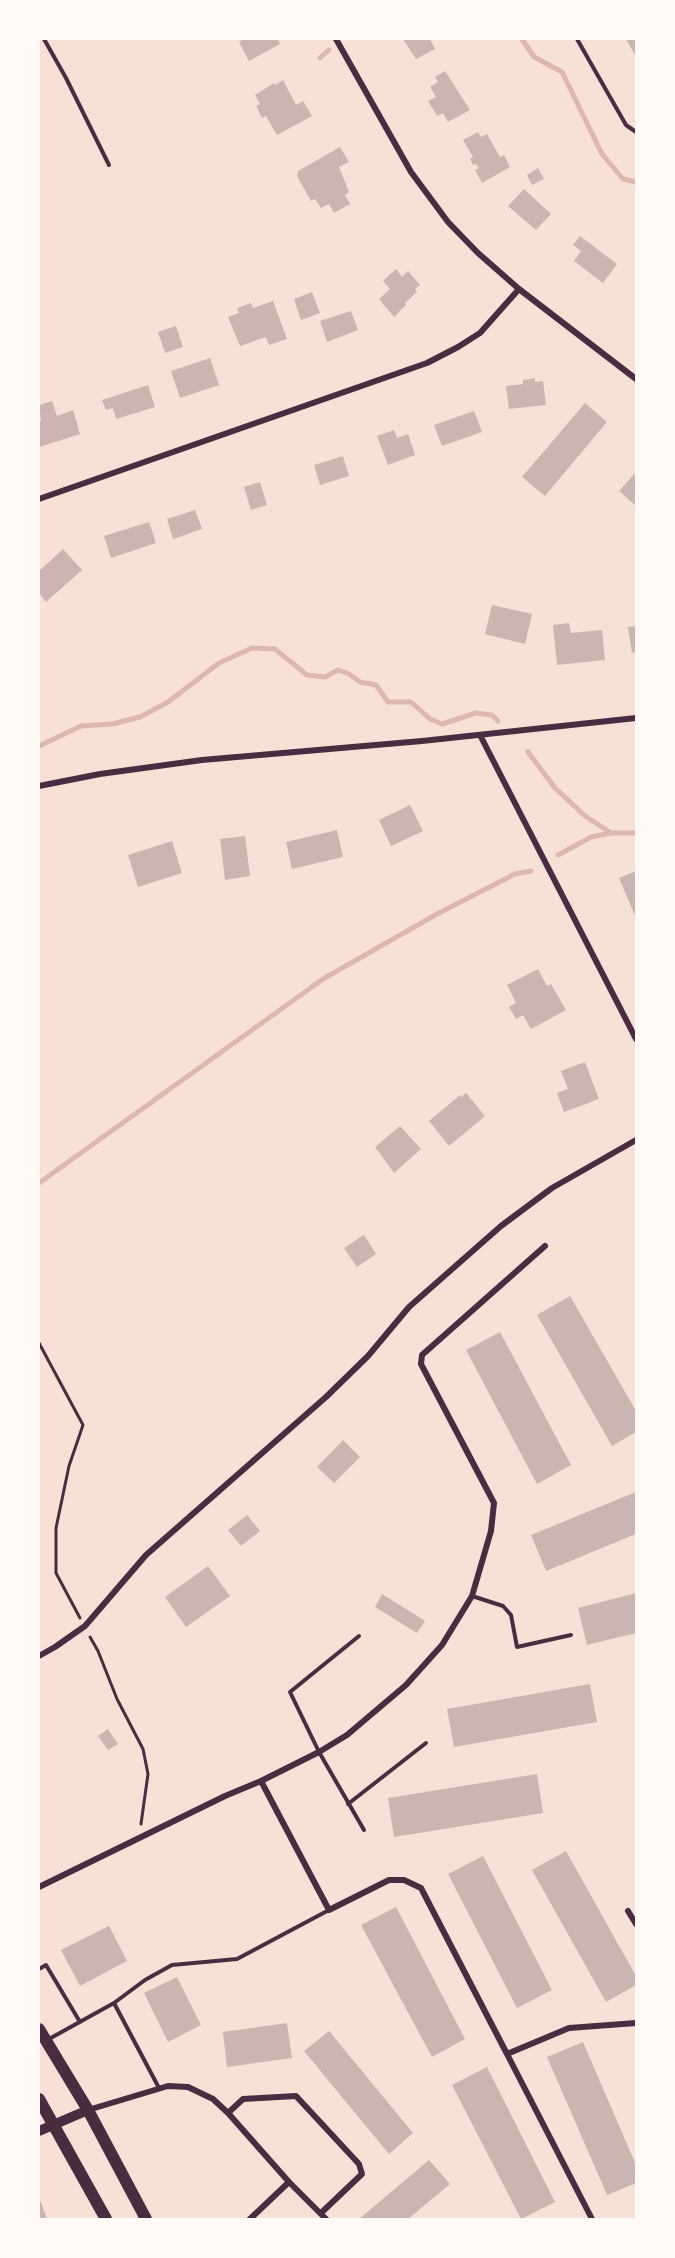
<!DOCTYPE html>
<style>
body{margin:0}
#map{position:relative;width:675px;height:2258px;overflow:hidden;background:#f7e1d7;font-family:"Golos Text",sans-serif}
canvas{display:block}
.frame{position:absolute;inset:0;border:40px solid #fffaf5;pointer-events:none}
</style>
<div id="map">
<canvas width="675" height="2258"></canvas>
<div class="frame"></div>
</div>
<script>
const ctx = document.querySelector('canvas').getContext('2d');
ctx.lineJoin = 'round';
function poly(rows) {
  const path = new Path2D();
  for (const r of rows) {
    path.moveTo(r[0], r[1]);
    for (let i = 2; i < r.length; i += 2) path.lineTo(r[i], r[i + 1]);
  }
  return path;
}
function stroke(path, color, width, dash) {
  ctx.strokeStyle = color;
  ctx.lineWidth = width;
  ctx.lineCap = dash ? 'butt' : 'round';
  ctx.setLineDash(dash || []);
  ctx.stroke(path);
}
function paint(path, color) {
  ctx.fillStyle = color;
  ctx.fill(path, 'evenodd');
}
stroke(poly([
 [522,39,534,57,562,72,602,154,623,179,636,182],
 [320,58,329,50],
 [39,746,81,726,112,724,140,717,168,702,219,663,252,648,275,649,307,675,325,677,338,670,349,674,360,682,376,685,388,702,411,702,430,719,442,724,476,713,492,715,498,721],
 [528,752,555,788,585,816,611,833],
 [558,855,591,837,611,833,636,833],
 [39,1183,323,979,437,914,515,874,531,871]
]), '#dcb8b0', 5);
paint(poly([
 [244,39,278,39,280,44,249,61,239,42],
 [403,39,430,39,435,49,416,59],
 [626,39,636,39,636,57],
 [445,71,470,110,448,122,443,113,437,116,428,101,436,97,430,87,438,82,435,77],
 [283,80,296,105,303,101,312,116,277,135,266,116,262,118,256,106,260,104,255,95,274,83,275,85],
 [478,132,481,137,487,134,500,157,504,155,510,167,482,183,475,170,479,168,476,164,473,165,470,159,473,157,463,140],
 [340,147,349,162,339,167,349,192,345,195,350,204,334,213,329,204,321,208,315,199,311,201,297,176,298,171],
 [538,168,544,179,532,185,527,175],
 [524,189,551,214,536,230,508,206],
 [580,236,617,264,603,283,574,261,581,251,573,245],
 [396,269,402,277,408,271,420,285,415,289,417,292,405,303,406,305,394,317,379,299,390,289,383,281],
 [312,292,320,313,301,320,294,299],
 [273,301,287,339,269,345,266,337,240,346,228,317,239,313,237,308,251,303,253,308],
 [351,311,358,330,327,342,320,321],
 [176,326,183,347,165,353,158,332],
 [210,358,219,385,180,398,171,371],
 [535,378,535,382,543,381,546,405,509,409,506,386,523,384,523,380],
 [148,385,155,407,116,419,113,408,106,410,102,400],
 [52,401,57,416,73,410,80,434,39,447,39,422,41,421,39,405],
 [585,403,607,422,545,496,522,477],
 [474,411,482,432,442,446,434,425],
 [394,430,397,438,408,434,415,455,388,465,377,436],
 [343,456,349,476,320,485,314,465],
 [636,472,636,506,619,491],
 [260,482,267,505,251,510,244,487],
 [195,510,202,529,173,539,167,519],
 [149,522,156,543,111,558,104,536],
 [63,549,82,570,46,602,39,593,39,571],
 [492,605,532,614,525,644,485,634],
 [569,623,571,633,602,630,605,660,557,665,553,625],
 [636,626,636,652,632,653,628,627],
 [410,805,423,831,391,846,379,820],
 [337,830,343,857,292,869,286,842],
 [245,836,250,876,225,880,220,839],
 [172,841,182,873,138,887,128,855],
 [636,871,636,918,619,878],
 [538,969,547,986,551,984,566,1010,531,1029,523,1015,516,1019,509,1007,516,1003,507,985],
 [585,1062,599,1099,564,1112,557,1093,568,1089,561,1071],
 [466,1093,485,1116,449,1146,429,1121,460,1095,461,1097],
 [400,1126,421,1149,394,1173,375,1147],
 [364,1235,376,1254,357,1267,344,1248],
 [570,1296,636,1411,636,1432,612,1446,537,1315],
 [500,1332,571,1465,537,1484,466,1350],
 [343,1440,360,1457,334,1483,317,1467],
 [636,1492,636,1534,546,1571,531,1535],
 [247,1515,260,1531,241,1546,228,1530],
 [208,1566,230,1596,186,1627,165,1597],
 [636,1593,636,1633,587,1645,578,1608],
 [382,1594,425,1621,417,1633,375,1607],
 [590,1684,597,1722,454,1747,447,1709],
 [108,1729,118,1744,108,1750,98,1736],
 [537,1774,543,1813,394,1837,388,1798],
 [566,1851,636,1976,636,1985,606,2002,532,1870],
 [483,1856,552,1990,517,2008,448,1874],
 [396,1907,465,2039,432,2057,361,1925],
 [109,1926,127,1961,80,1986,61,1950],
 [177,1977,201,2025,168,2042,144,1993],
 [287,2023,292,2058,227,2067,223,2032],
 [329,2031,413,2133,389,2154,304,2051],
 [583,2042,636,2165,636,2183,607,2195,547,2057],
 [487,2067,555,2202,521,2219,452,2085],
 [429,2160,450,2184,408,2219,359,2219],
 [39,2197,47,2219,39,2219]
]), '#ccb4b1');
stroke(poly([
 [39,1343,83,1425,69,1466,56,1528,56,1573,80,1618],
 [90,1637,98,1651,117,1699,143,1749,148,1774,141,1824]
]), '#4a2c40', 3);
stroke(poly([
 [44,39,66,78,109,165],
 [577,39,626,125,636,132],
 [472,1596,503,1606,511,1615,517,1647,571,1635],
 [359,1636,290,1692,319,1752,364,1830],
 [348,1804,426,1743],
 [39,1969,46,1965,80,2022],
 [114,2003,145,1980,172,1965,237,1959,329,1910],
 [49,2039,114,2003,159,2088]
]), '#4a2c40', 4);
stroke(poly([
 [336,39,411,172,448,222,478,253,519,289,636,379],
 [39,499,427,363,458,347,480,333,519,289],
 [480,735,636,1039],
 [39,786,100,774,202,760,422,741,636,718],
 [39,1656,55,1647,85,1626,146,1555,326,1397,368,1356,409,1307,501,1226,552,1188,636,1140],
 [261,1781,319,1752,347,1735,406,1685,442,1645,472,1596,491,1531,494,1503,421,1364,422,1355,545,1246],
 [39,1887,225,1796,261,1781,329,1910,389,1880,404,1880,421,1888,507,2054,569,2028,636,2023],
 [628,1911,636,1924],
 [507,2054,592,2219],
 [88,2110,168,2086,188,2087,213,2099,228,2113,289,2182,326,2219],
 [228,2113,243,2099,296,2096,359,2164,362,2174,321,2213],
 [250,2219,289,2182]
]), '#4a2c40', 6);
stroke(poly([
 [39,2131,88,2110]
]), '#4a2c40', 10);
stroke(poly([
 [39,2029,88,2110,146,2219],
 [39,2099,106,2219]
]), '#4a2c40', 12);
</script>
